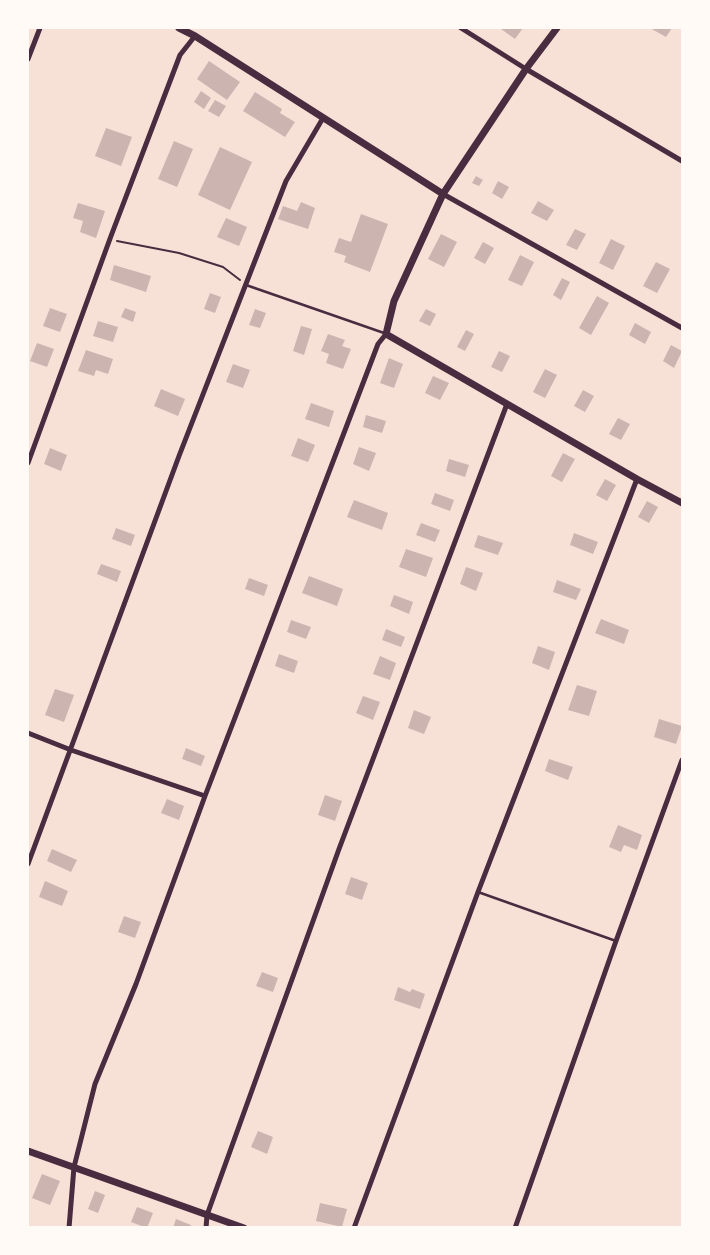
<!DOCTYPE html>
<style>
body{margin:0}
#map{position:relative;width:710px;height:1255px;overflow:hidden;background:#f7e1d7;font-family:"Source Serif 4",serif}
canvas{display:block}
.frame{position:absolute;inset:0;border:29px solid #fffaf5;pointer-events:none}
</style>
<div id="map">
<canvas width="710" height="1255"></canvas>
<div class="frame"></div>
</div>
<script>
const ctx = document.querySelector('canvas').getContext('2d');
ctx.lineJoin = 'round';
function paint(path, color) {
  ctx.fillStyle = color;
  ctx.fill(path, 'evenodd');
}
function poly(rows) {
  const path = new Path2D();
  for (const r of rows) {
    path.moveTo(r[0], r[1]);
    for (let i = 2; i < r.length; i += 2) path.lineTo(r[i], r[i + 1]);
  }
  return path;
}
function stroke(path, color, width, dash) {
  ctx.strokeStyle = color;
  ctx.lineWidth = width;
  ctx.lineCap = dash ? 'butt' : 'round';
  ctx.setLineDash(dash || []);
  ctx.stroke(path);
}
paint(poly([
 [502,28,523,28,515,39,501,29],
 [650,28,672,28,666,37],
 [209,61,240,82,227,100,197,79],
 [201,91,211,98,204,109,194,102],
 [255,92,282,109,280,113,295,122,285,137,243,111],
 [215,100,226,106,219,117,208,111],
 [106,128,132,137,121,166,95,156],
 [174,141,193,149,177,187,158,179],
 [220,147,252,162,230,210,198,195],
 [476,176,483,180,479,186,472,183],
 [498,181,509,187,502,199,492,193],
 [538,201,554,210,547,221,531,213],
 [301,202,315,208,308,229,278,219,283,206,297,211],
 [78,203,105,211,96,238,80,232,83,221,73,218],
 [361,214,388,224,370,272,344,262,346,256,334,252,339,238,351,242],
 [226,218,247,227,239,246,217,237],
 [575,229,586,234,577,250,566,245],
 [441,234,457,242,444,267,428,259],
 [611,239,625,246,613,270,599,263],
 [483,242,494,248,485,264,474,258],
 [520,255,534,262,522,286,508,280],
 [656,262,670,269,657,293,643,286],
 [114,265,151,276,146,292,110,280],
 [562,278,570,282,561,300,553,295],
 [210,293,221,297,215,313,204,309],
 [597,296,609,303,591,335,579,328],
 [50,308,67,314,60,332,43,326],
 [125,308,136,312,133,322,121,317],
 [255,309,266,313,260,328,249,325],
 [426,309,436,314,430,326,419,321],
 [98,321,118,327,113,342,93,336],
 [635,323,651,332,645,344,629,335],
 [301,326,312,329,304,355,293,351],
 [466,330,474,334,465,351,457,347],
 [328,334,345,340,342,346,351,349,343,369,326,363,329,354,321,351],
 [37,343,54,349,47,367,30,361],
 [671,345,682,351,674,368,663,361],
 [86,350,113,359,108,374,96,370,94,376,78,371],
 [499,351,510,356,502,372,491,367],
 [389,358,403,364,394,388,380,383],
 [233,364,250,370,243,388,226,382],
 [545,369,557,375,545,398,533,392],
 [433,376,449,383,440,400,425,393],
 [161,389,185,399,178,416,154,406],
 [583,390,594,396,585,412,574,406],
 [311,403,334,411,329,427,305,419],
 [366,415,386,421,382,433,363,427],
 [618,418,630,424,621,440,609,434],
 [298,438,315,445,308,462,291,456],
 [359,447,376,453,369,471,353,464],
 [50,448,67,455,61,471,44,464],
 [563,453,575,459,562,482,551,476],
 [449,459,469,465,465,477,446,471],
 [605,479,616,485,607,501,596,495],
 [435,493,454,500,450,511,431,504],
 [354,500,388,513,382,530,347,517],
 [647,501,658,507,649,523,638,517],
 [421,523,440,530,435,542,416,535],
 [116,528,135,535,131,546,112,539],
 [574,533,598,542,593,554,570,545],
 [478,535,503,543,498,555,474,547],
 [406,549,433,558,426,577,399,567],
 [101,564,121,571,117,582,97,574],
 [466,567,483,573,476,591,460,584],
 [309,576,343,589,337,606,302,593],
 [249,578,268,585,264,596,245,589],
 [557,580,581,589,576,600,553,592],
 [394,595,413,602,409,614,390,606],
 [601,619,629,630,624,644,595,633],
 [291,620,311,627,306,639,287,632],
 [386,629,405,637,401,647,382,640],
 [538,646,555,652,549,670,532,663],
 [279,654,298,661,294,673,275,666],
 [380,656,396,663,390,680,373,674],
 [577,685,597,691,589,716,568,710],
 [55,689,74,695,64,722,45,715],
 [363,696,380,702,373,720,356,713],
 [414,710,431,717,424,734,408,728],
 [659,719,682,726,676,744,654,737],
 [186,748,205,756,201,766,182,759],
 [549,759,573,767,568,780,545,771],
 [325,795,342,801,335,821,318,815],
 [167,799,184,806,179,820,161,813],
 [618,825,642,835,637,850,624,845,621,852,609,847],
 [52,849,77,860,71,872,47,861],
 [351,877,368,883,362,900,345,894],
 [45,881,68,891,62,906,39,897],
 [124,916,141,922,135,938,118,932],
 [262,972,278,978,273,992,256,986],
 [398,987,410,992,412,989,425,994,420,1009,394,1000],
 [258,1131,273,1137,267,1154,251,1147],
 [42,1174,60,1181,50,1205,32,1198],
 [95,1191,105,1195,98,1213,88,1209],
 [320,1203,347,1209,342,1227,316,1221],
 [137,1207,153,1213,147,1228,131,1222],
 [176,1219,191,1225,190,1228,173,1228]
]), '#ccb4b1');
stroke(poly([
 [117,241,179,253,223,267,240,280]
]), '#4a2c40', 2);
stroke(poly([
 [246,285,384,333],
 [478,892,616,941]
]), '#4a2c40', 2.5);
stroke(poly([
 [461,28,526,69,682,161],
 [28,59,40,28],
 [443,194,682,328],
 [28,463,111,236,180,55,195,36],
 [28,733,71,750,205,796],
 [28,864,179,456,286,181,323,118],
 [69,1228,74,1167,95,1084,136,984,205,796,378,344,386,334],
 [206,1228,207,1215,339,849,507,404],
 [354,1228,478,892,637,479],
 [515,1228,616,941,682,760]
]), '#4a2c40', 5);
stroke(poly([
 [179,28,195,36,443,194],
 [557,28,526,69,443,194,394,301,386,334,637,479,682,503],
 [28,1151,244,1228]
]), '#4a2c40', 7);
</script>
